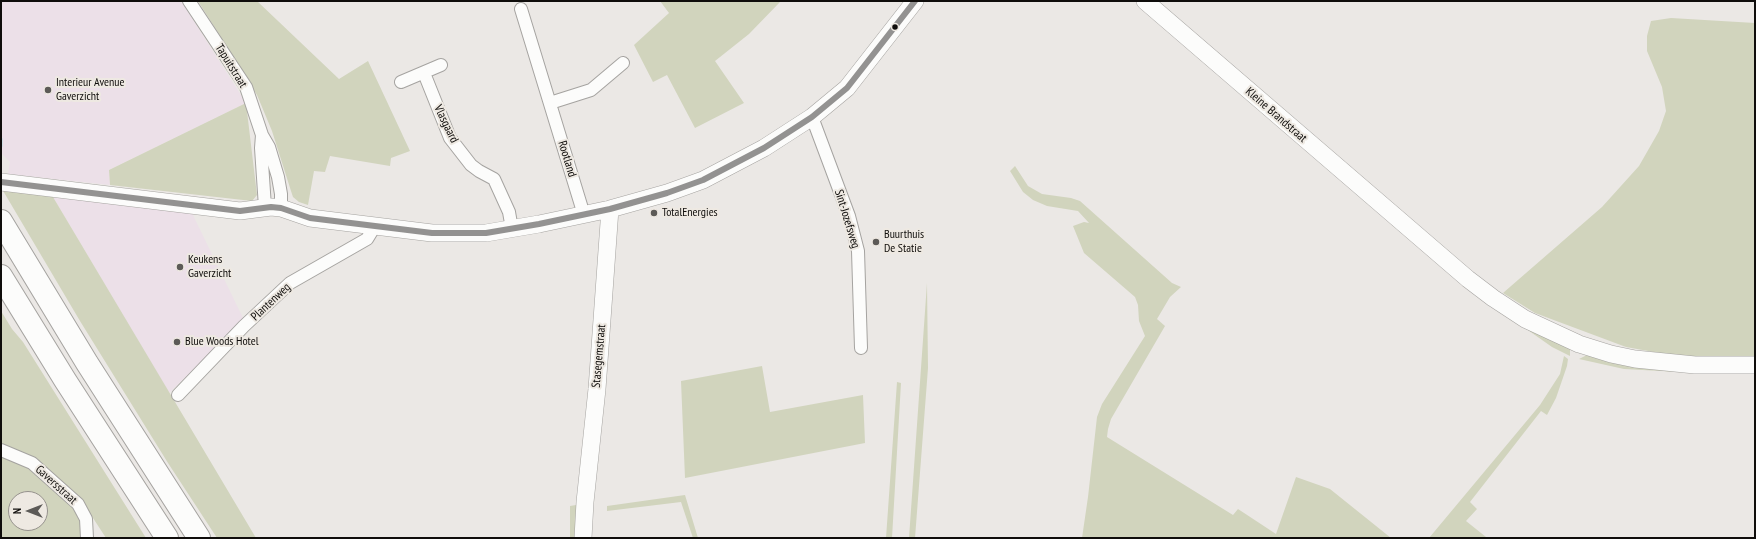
<!DOCTYPE html>
<style>
body{margin:0}
#map{position:relative;width:1756px;height:539px;overflow:hidden;background:#ebe8e5;font-family:"PT Sans Narrow",sans-serif}
canvas{display:block}
.frame{position:absolute;inset:0;border:2px solid #0f0d0b;pointer-events:none}
.north{position:absolute;left:8px;top:491px;width:40px;height:40px;box-sizing:border-box;background:#eee9e2;border:1px solid #95918c;border-radius:50%;rotate:270deg;font-size:11px;font-weight:700;line-height:16px;text-align:center;color:#0f0d0b}
.north::after{content:'';display:block;margin:auto;width:14px;height:18px;background:#5c5a57;clip-path:polygon(50% 0,100% 100%,50% 72%,0 100%)}
</style>
<div id="map">
<canvas width="1756" height="539"></canvas>
<div class="frame"></div>
<div class="north">N</div>
</div>
<script>
const ctx = document.querySelector('canvas').getContext('2d');
ctx.lineJoin = 'round';
function paint(path, color) {
  ctx.fillStyle = color;
  ctx.fill(path, 'evenodd');
}
function poly(rows) {
  const path = new Path2D();
  for (const r of rows) {
    path.moveTo(r[0], r[1]);
    for (let i = 2; i < r.length; i += 2) path.lineTo(r[i], r[i + 1]);
  }
  return path;
}
function stroke(path, color, width, dash) {
  ctx.strokeStyle = color;
  ctx.lineWidth = width;
  ctx.lineCap = dash ? 'butt' : 'round';
  ctx.setLineDash(dash || []);
  ctx.stroke(path);
}
function drawText(font, color, halo, rows, align = 'center') {
  ctx.font = font + ' "PT Sans Narrow",sans-serif';
  ctx.lineWidth = 4;
  ctx.setLineDash([]);
  ctx.textBaseline = 'middle';
  ctx.strokeStyle = halo;
  ctx.fillStyle = color;
  for (const [text, x, y, turn = 0] of rows) {
    ctx.save();
    ctx.translate(x, y);
    ctx.rotate((+turn || 0) * Math.PI / 180);
    ctx.textAlign = isNaN(turn) ? turn : align;
    if (halo) ctx.strokeText(text, 0, 0);
    ctx.fillText(text, 0, 0);
    ctx.restore();
  }
}
paint(poly([
 [1,1,181,1,246,103,109,170,110,185,8,174,10,162,1,153],
 [53,197,192,213,244,320,169,393]
]), '#ece0e8');
paint(poly([
 [198,1,257,1,339,79,368,61,410,151,391,158,390,166,330,156,325,172,314,171,308,205,299,202,293,197,291,191,272,131,257,95],
 [660,1,781,1,749,34,715,61,744,103,695,128,667,75,653,82,634,45,669,13],
 [1671,18,1755,23,1755,357,1687,358,1626,347,1535,313,1503,293,1602,207,1639,166,1659,131,1666,111,1662,87,1647,51,1647,36,1651,21],
 [246,103,257,195,252,201,110,185,109,170],
 [1015,166,1028,186,1042,194,1071,198,1080,201,1172,283,1181,287,1170,297,1157,319,1165,326,1111,419,1108,429,1107,437,1233,515,1238,509,1276,534,1296,477,1330,489,1391,538,1082,538,1088,497,1097,417,1102,404,1145,336,1139,321,1138,305,1135,297,1084,253,1073,226,1084,222,1089,223,1078,211,1047,206,1033,200,1023,192,1010,171],
 [2,189,53,197,256,538,217,538,168,463,80,321],
 [927,283,928,368,915,538,909,538],
 [1495,307,1568,346,1570,349,1570,356,1552,347],
 [1,311,12,329,23,342,146,538,106,538,78,495,73,496,1,445],
 [1589,354,1679,372,1624,369,1579,359],
 [1564,356,1568,359,1567,366,1556,398,1547,415,1541,411,1470,502,1477,509,1466,521,1486,537,1429,538,1540,405,1560,374],
 [762,366,770,412,863,395,865,443,685,478,681,381],
 [897,382,901,383,892,538,886,538],
 [1,454,22,461,60,492,81,517,82,538,1,538],
 [16,499,40,499,40,523,16,523],
 [685,495,698,538,693,538,681,502,607,511,607,506],
 [576,505,579,515,579,538,570,538,570,506]
]), '#d1d4bd');
stroke(poly([
 [1,139,1,146]
]), '#b6dee4', 3);
const street = poly([
 [189,1,246,87,262,135,269,147,278,177,281,194,281,208],
 [521,9,584,215],
 [424,73,450,138,471,165,479,171,494,179,509,212,512,229],
 [401,82,441,65],
 [550,103,591,90,623,63],
 [812,117,849,216,858,251,861,348],
 [262,135,261,148,265,207],
 [178,395,244,326,290,283,367,239,375,226],
 [1,450,32,463,78,504,86,519,87,538]
]);
const secondary = poly([
 [1145,1,1468,279,1493,298,1525,319,1579,344,1611,354,1635,359,1695,365,1755,365],
 [1,182,240,211,271,207,281,208,310,218,432,233,486,233,539,224,610,209,667,193,703,180,764,148,812,117,847,88,915,1],
 [583,538,585,502,597,389,610,209]
]);
const highway = poly([
 [1,221,87,363,199,538],
 [1,276,65,380,167,538]
]);
stroke(street, '#a5a3a0', 14);
stroke(secondary, '#a5a3a0', 18);
stroke(highway, '#a5a3a0', 24);
stroke(street, '#fcfcfb', 12);
stroke(secondary, '#fcfcfb', 17);
stroke(highway, '#fcfcfb', 22);
stroke(poly([
 [1,182,240,211,271,207,281,208,310,218,432,233,486,233,539,224,610,209,667,193,703,180,764,148,812,117,847,88,915,1]
]), '#939291', 6);
for (const [x, y, r, color] of [
 [895,27,3.5,"#0f0d0b"],
 [48,90,4,"#5c5a57"],
 [654,213,4,"#5c5a57"],
 [876,242,4,"#5c5a57"],
 [180,267,4,"#5c5a57"],
 [177,342,4,"#5c5a57"]
]) {
  const dot = new Path2D();
  dot.arc(x, y, r, 0, 2 * Math.PI);
  ctx.fillStyle = color;
  ctx.fill(dot);
  stroke(dot, '#eee9e2', 1.5);
}
drawText('12px', '#0f0d0b', '#eee9e2', [
 ["Tapuitstraat",231,66,58],
 ["Kleine Brandstraat",1276,115,41],
 ["Vlasgaard",446,124,64],
 ["Rootland",567,159,73],
 ["Sint-Jozefsweg",847,219,73],
 ["Plantenweg",271,302,-43],
 ["Stasegemstraat",599,356,-85],
 ["Gaversstraat",56,485,42]
]);
drawText('12px', '#0f0d0b', '#eee9e2', [
 ["Interieur Avenue",56,83],
 ["Gaverzicht",56,97],
 ["TotalEnergies",662,213],
 ["Buurthuis",884,235],
 ["De Statie",884,249],
 ["Keukens",188,260],
 ["Gaverzicht",188,274],
 ["Blue Woods Hotel",185,342]
], 'left');
</script>
